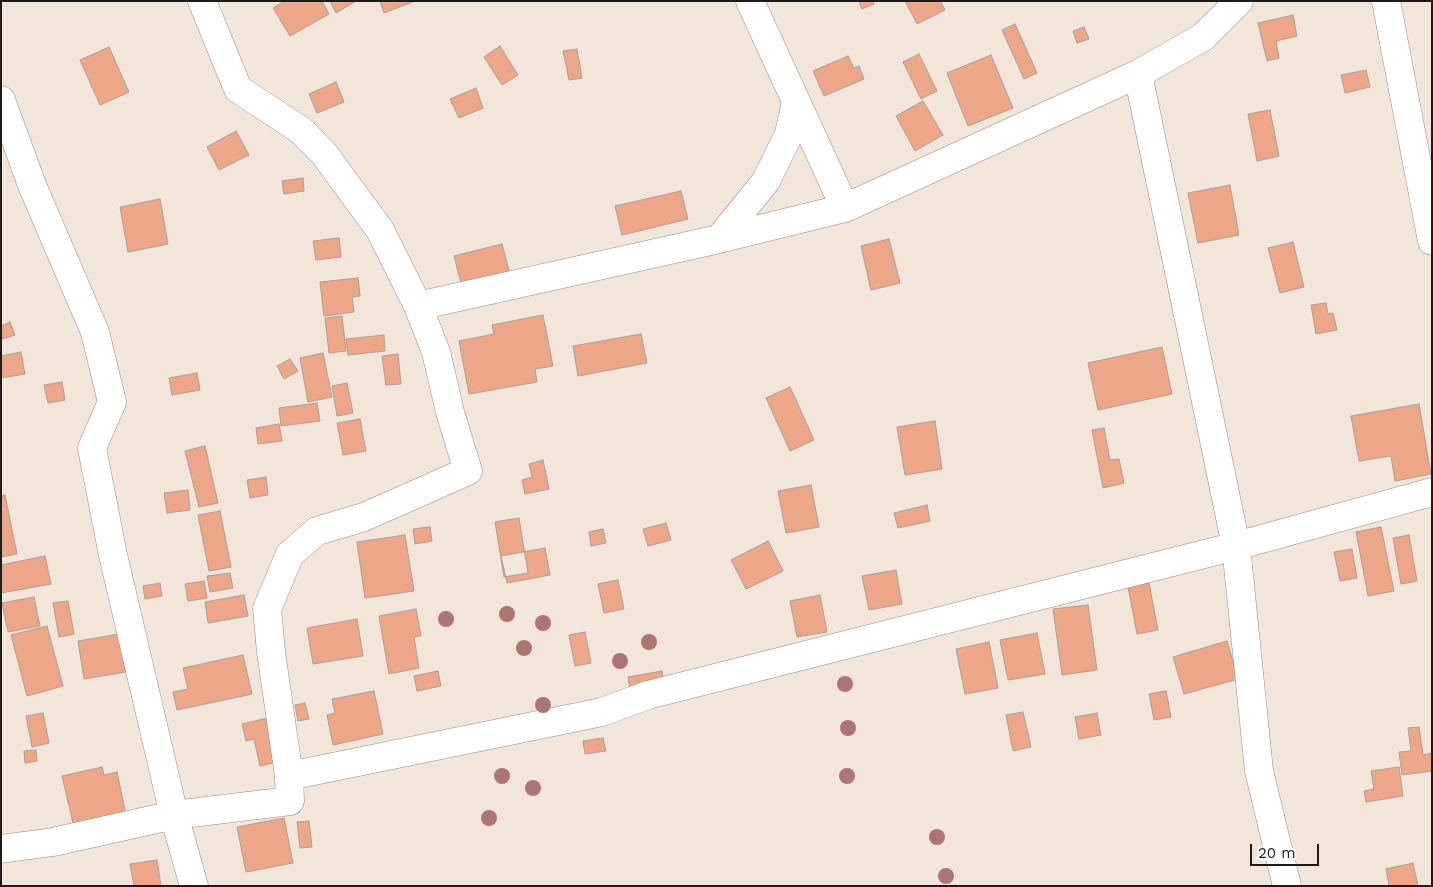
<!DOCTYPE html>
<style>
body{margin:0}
#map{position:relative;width:1433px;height:887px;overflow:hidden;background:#f2e6da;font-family:"Work Sans",sans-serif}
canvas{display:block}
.frame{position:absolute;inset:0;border:2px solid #1f1b17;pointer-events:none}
.scale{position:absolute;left:1250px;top:844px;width:69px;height:22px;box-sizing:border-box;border:2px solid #1f1b17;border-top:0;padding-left:6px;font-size:15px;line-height:18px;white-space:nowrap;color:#1f1b17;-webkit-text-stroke:4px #fff;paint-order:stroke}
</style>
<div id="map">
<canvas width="1433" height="887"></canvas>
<div class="frame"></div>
<div class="scale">20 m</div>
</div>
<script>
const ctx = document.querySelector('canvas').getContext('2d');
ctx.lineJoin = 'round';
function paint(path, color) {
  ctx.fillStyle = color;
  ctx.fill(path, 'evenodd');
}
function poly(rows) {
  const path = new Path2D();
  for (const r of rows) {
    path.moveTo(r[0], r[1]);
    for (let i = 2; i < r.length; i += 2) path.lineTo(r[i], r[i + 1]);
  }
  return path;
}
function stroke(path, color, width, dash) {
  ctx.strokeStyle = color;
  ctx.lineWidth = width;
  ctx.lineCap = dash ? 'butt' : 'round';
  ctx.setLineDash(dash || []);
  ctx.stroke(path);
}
const building = poly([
 [285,1,322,1,329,14,290,36,273,8,285,1],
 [330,1,356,1,336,13,330,1],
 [380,1,415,1,384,13,380,1],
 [859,1,873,1,874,4,862,9,859,1],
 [905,1,940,1,945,10,917,24,905,1],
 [1293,15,1297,36,1276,41,1279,58,1267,61,1258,23,1293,15],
 [1015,24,1037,73,1024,79,1002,30,1015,24],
 [1084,27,1089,39,1077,43,1073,31,1084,27],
 [500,46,518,75,502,85,484,57,500,46],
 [109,47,129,92,100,105,80,60,109,47],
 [577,49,582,78,569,80,563,51,577,49],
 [919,54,937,91,921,99,903,62,919,54],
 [991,55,1013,108,968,126,947,73,991,55],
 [848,56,854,68,859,66,864,79,824,96,813,71,848,56],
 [1366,70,1370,87,1345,93,1341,75,1366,70],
 [336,82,344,102,317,113,309,94,336,82],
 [476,88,483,108,459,118,450,99,476,88],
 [923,101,943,135,915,151,896,116,923,101],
 [1270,110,1279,156,1257,161,1248,114,1270,110],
 [236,131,249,155,219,170,207,147,236,131],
 [303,178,304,191,284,194,282,181,303,178],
 [1230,185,1239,235,1198,243,1188,193,1230,185],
 [681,191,688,219,622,235,615,206,681,191],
 [160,199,168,244,128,252,120,207,160,199],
 [339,238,341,257,316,260,313,241,339,238],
 [889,239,900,283,871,290,861,246,889,239],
 [1293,242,1304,287,1280,293,1268,248,1293,242],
 [502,244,510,274,462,287,454,256,502,244],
 [358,278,360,296,352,297,354,312,324,316,320,282,358,278],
 [1326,303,1328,314,1333,313,1337,330,1316,334,1311,305,1326,303],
 [543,315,553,366,535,369,537,382,469,394,459,341,494,334,492,325,543,315],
 [342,316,346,351,329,353,325,318,342,316],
 [10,322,15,335,2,339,1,326,10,322],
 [641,334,647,363,578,376,573,346,641,334],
 [384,335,385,351,348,355,346,339,384,335],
 [1162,347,1172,394,1098,410,1088,363,1162,347],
 [21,352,25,374,1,378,1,356,21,352],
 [323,353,332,397,308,402,300,358,323,353],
 [398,354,401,384,386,385,382,356,398,354],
 [290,359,298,371,284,379,277,366,290,359],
 [197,373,200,390,172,395,169,378,197,373],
 [62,382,65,400,48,403,44,385,62,382],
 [347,383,353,413,337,416,332,386,347,383],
 [790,387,814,440,790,451,766,398,790,387],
 [317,403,320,421,281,426,279,408,317,403],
 [1419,404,1431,474,1395,481,1391,456,1359,461,1351,416,1419,404],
 [360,419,366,451,343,455,337,423,360,419],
 [935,421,942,469,905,475,897,427,935,421],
 [279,424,282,441,258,444,256,428,279,424],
 [1104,428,1110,460,1119,459,1124,483,1103,488,1092,430,1104,428],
 [205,446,218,503,199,507,185,451,205,446],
 [543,460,549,489,525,494,522,480,532,477,529,464,543,460],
 [266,477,268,495,250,498,247,480,266,477],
 [811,485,819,527,786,533,778,491,811,485],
 [188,490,190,510,167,513,164,493,188,490],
 [5,495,17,554,1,557,1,496,5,495],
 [927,505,930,521,898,528,894,513,927,505],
 [220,511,231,567,209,571,198,515,220,511],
 [519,518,528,573,504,577,495,522,519,518],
 [666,523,671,540,648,546,643,529,666,523],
 [430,527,432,541,415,544,413,529,430,527],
 [1381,527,1394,591,1368,596,1356,532,1381,527],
 [603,529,606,543,591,546,589,532,603,529],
 [405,535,414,591,365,598,357,542,405,535],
 [1409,535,1417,581,1401,584,1393,538,1409,535],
 [768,541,783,571,746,589,731,560,768,541],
 [545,548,550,575,507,583,501,556,545,548],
 [1352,549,1357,578,1340,581,1334,552,1352,549],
 [45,556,51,584,1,593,1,565,45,556],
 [896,570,902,604,869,610,862,576,896,570],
 [230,573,233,588,210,592,207,576,230,573],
 [618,580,624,609,604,613,598,584,618,580],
 [204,581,207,598,188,601,185,584,204,581],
 [160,583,162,596,145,599,143,586,160,583],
 [1149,583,1158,630,1137,634,1128,587,1149,583],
 [244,595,248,616,208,623,205,602,244,595],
 [820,595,827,632,797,637,790,601,820,595],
 [34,597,40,626,8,632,2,603,34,597],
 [68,601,74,634,59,637,53,603,68,601],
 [1088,605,1097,670,1062,675,1053,609,1088,605],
 [416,609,421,636,414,637,419,668,389,674,379,616,416,609],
 [357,619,363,656,313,664,307,628,357,619],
 [47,626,63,686,27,696,11,635,47,626],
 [585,632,591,663,575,666,569,635,585,632],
 [125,633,131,671,84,679,78,641,125,633],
 [1037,633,1045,674,1008,680,1000,640,1037,633],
 [1227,641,1238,679,1184,694,1173,657,1227,641],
 [989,642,998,688,965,694,956,649,989,642],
 [243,655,252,694,177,710,173,692,188,689,183,668,243,655],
 [438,671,441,686,417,691,414,676,438,671],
 [662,671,664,685,630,690,628,677,662,671],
 [374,691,383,734,333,745,327,715,335,713,332,699,374,691],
 [1166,691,1171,717,1154,720,1149,694,1166,691],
 [305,703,309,719,298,721,295,705,305,703],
 [1023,712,1031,747,1013,751,1006,715,1023,712],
 [43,713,49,743,32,747,26,716,43,713],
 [1097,713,1101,735,1079,739,1075,717,1097,713],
 [272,717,281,761,260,766,254,739,246,741,242,724,272,717],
 [1419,727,1423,755,1432,753,1432,771,1402,775,1399,752,1411,751,1408,728,1419,727],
 [603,738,606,751,585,754,583,741,603,738],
 [36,750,37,761,25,763,24,751,36,750],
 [102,767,104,775,117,772,126,815,74,827,62,776,102,767],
 [1399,767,1403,796,1366,802,1364,791,1374,789,1371,771,1399,767],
 [284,818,293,863,246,872,237,827,284,818],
 [309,821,312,847,300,848,297,822,309,821],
 [157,860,161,886,134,886,130,864,157,860],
 [1413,863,1418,886,1389,886,1386,869,1413,863]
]);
paint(building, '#eda688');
stroke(building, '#ac9d97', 1);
const minor = poly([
 [202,1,238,89,302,131,325,155,380,230,418,306,436,352,450,412,468,471,364,517,317,531,290,554,267,609,271,652,289,776],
 [750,1,845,208],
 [1386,1,1432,241],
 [1138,74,1236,546,1259,771,1287,886],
 [1,100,32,185,95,332,112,402,92,448,113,555,174,815,194,886],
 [719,239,766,181,789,134,796,102],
 [418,306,719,239,845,208,1138,74,1203,37,1239,1],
 [1,849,53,842,174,815,290,801,289,776,602,712,648,695,1236,546,1432,492]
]);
stroke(minor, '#978c82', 29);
stroke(minor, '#fff', 28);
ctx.fillStyle = '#ac7473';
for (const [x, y] of [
 [507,614],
 [446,619],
 [543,623],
 [649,642],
 [524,648],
 [620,661],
 [845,684],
 [543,705],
 [848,728],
 [502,776],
 [847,776],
 [533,788],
 [489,818],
 [937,837],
 [946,876]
]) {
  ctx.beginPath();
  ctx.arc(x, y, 8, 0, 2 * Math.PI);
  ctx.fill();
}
</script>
